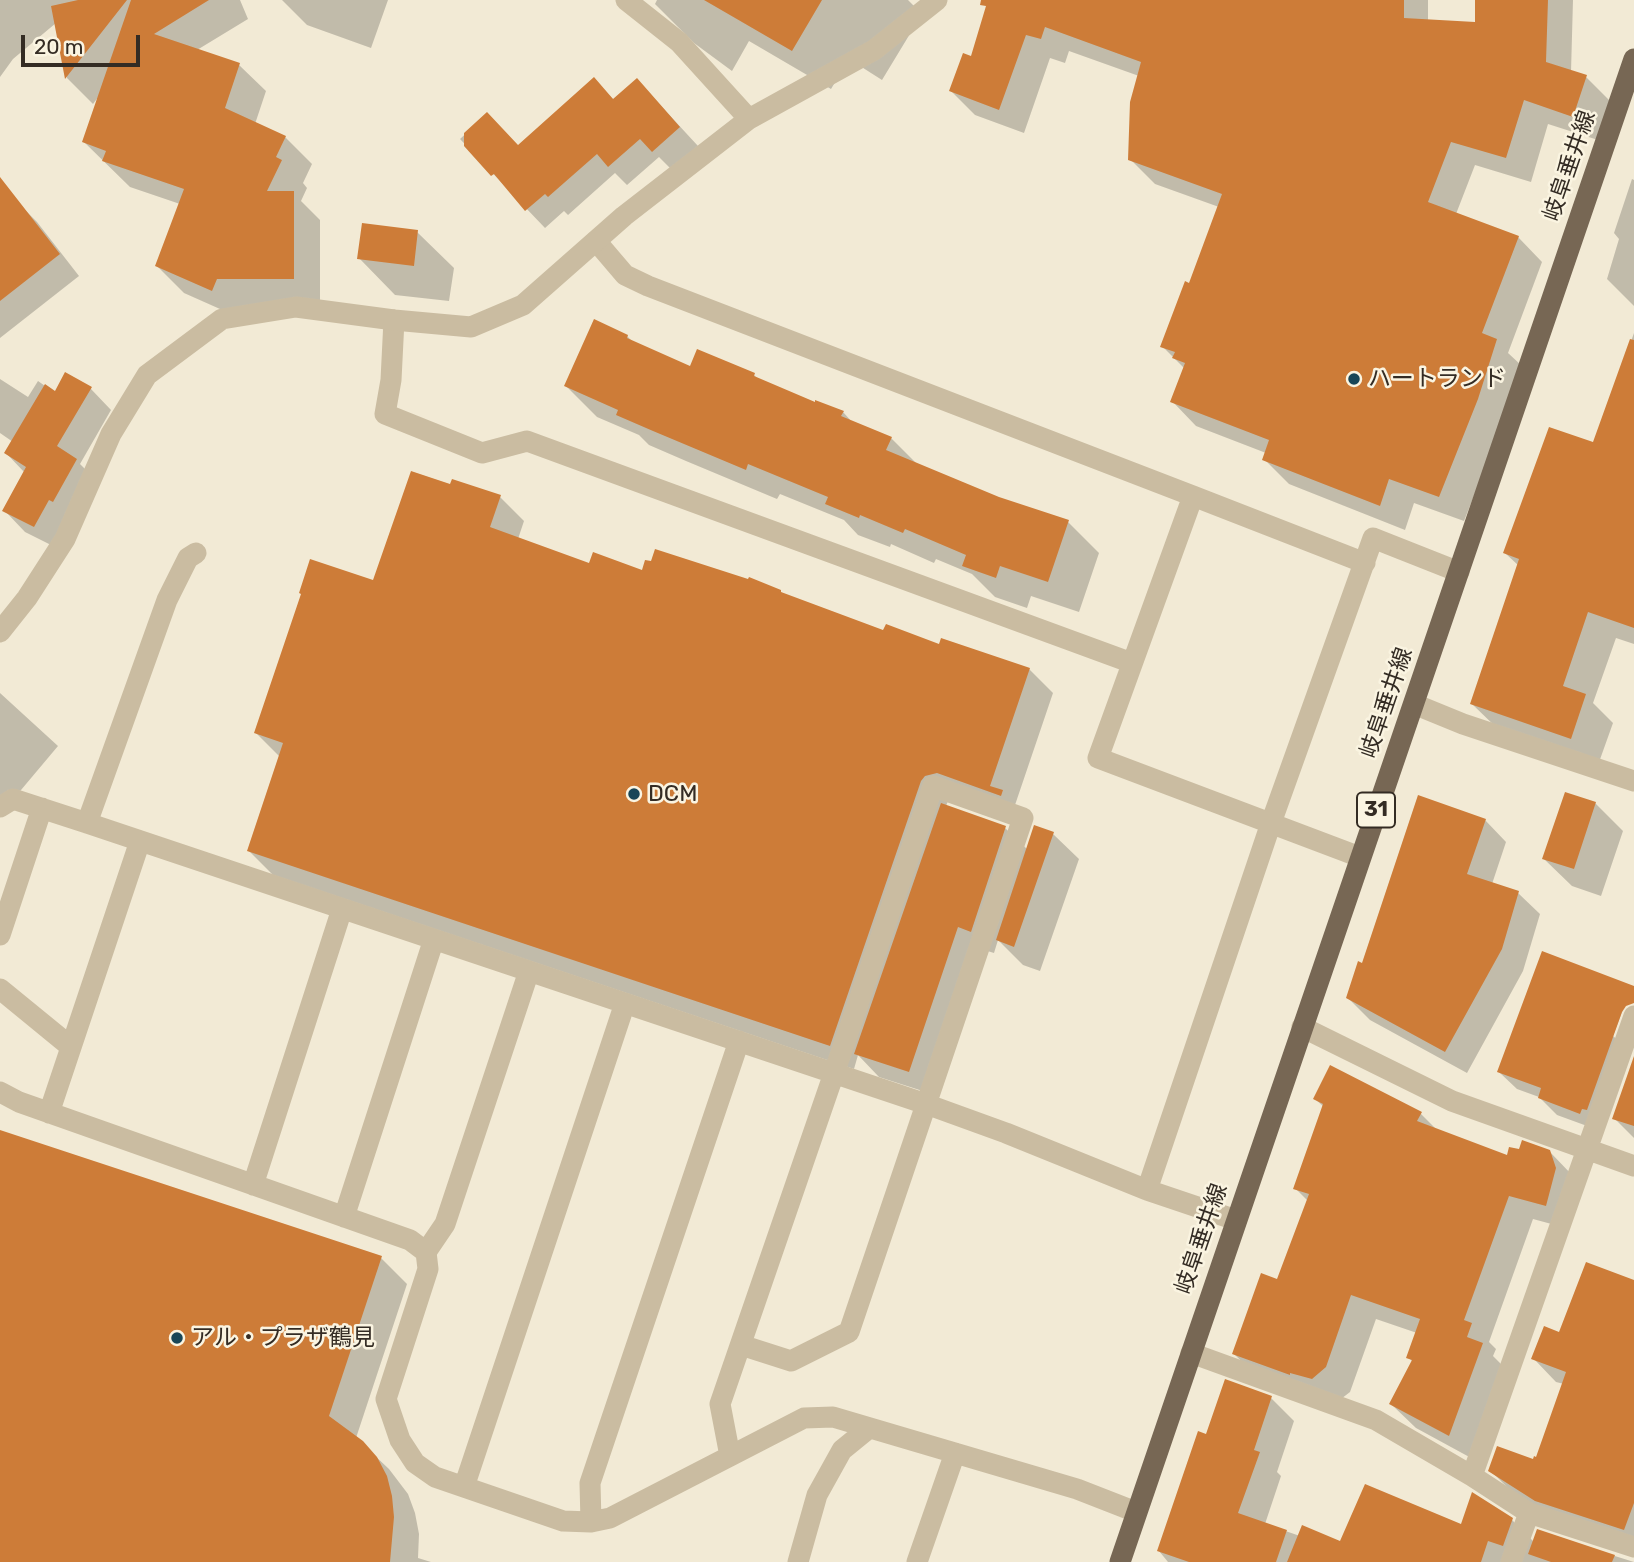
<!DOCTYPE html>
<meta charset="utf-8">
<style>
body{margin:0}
#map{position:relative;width:1634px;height:1562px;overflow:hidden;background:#f2ead5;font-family:Rubik,sans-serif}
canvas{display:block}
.scale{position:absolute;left:21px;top:35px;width:119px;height:32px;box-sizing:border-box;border:4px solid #342c24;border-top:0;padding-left:9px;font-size:21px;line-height:24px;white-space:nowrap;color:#342c24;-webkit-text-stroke:5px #faf4e1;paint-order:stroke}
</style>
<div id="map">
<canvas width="1634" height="1562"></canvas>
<div class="scale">20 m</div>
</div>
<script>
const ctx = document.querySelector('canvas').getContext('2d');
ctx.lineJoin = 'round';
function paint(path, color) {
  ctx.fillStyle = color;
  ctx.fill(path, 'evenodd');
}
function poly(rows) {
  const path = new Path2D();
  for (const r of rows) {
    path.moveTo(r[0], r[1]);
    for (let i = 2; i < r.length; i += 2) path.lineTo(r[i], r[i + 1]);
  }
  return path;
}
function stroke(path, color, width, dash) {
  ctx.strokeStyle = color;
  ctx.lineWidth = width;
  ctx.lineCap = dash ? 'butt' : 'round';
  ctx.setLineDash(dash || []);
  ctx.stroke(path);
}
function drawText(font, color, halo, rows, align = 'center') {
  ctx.font = font + ' Rubik,"Noto Sans JP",sans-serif';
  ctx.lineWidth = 5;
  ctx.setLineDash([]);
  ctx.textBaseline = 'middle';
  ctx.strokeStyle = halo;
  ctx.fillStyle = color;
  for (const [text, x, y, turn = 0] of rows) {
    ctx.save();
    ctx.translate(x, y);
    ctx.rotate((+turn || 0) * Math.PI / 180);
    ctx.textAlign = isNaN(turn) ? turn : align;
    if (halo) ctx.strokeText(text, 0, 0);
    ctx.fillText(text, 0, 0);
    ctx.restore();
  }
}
paint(poly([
 [0,0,240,0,248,19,197,50,239,65,266,91,255,124,285,137,312,164,303,183,307,188,301,201,320,220,320,305,238,317,184,293,157,266,180,204,130,187,84,142,99,96,93,104,67,78,56,23,13,59,0,77],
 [282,0,388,0,371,48,307,25],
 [657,0,908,0,922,14,882,80,849,59,831,89,749,41,732,71,694,43,655,4],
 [989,0,1428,0,1428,21,1476,24,1477,0,1573,0,1571,72,1586,77,1611,102,1598,140,1548,124,1531,182,1475,165,1456,214,1518,237,1542,262,1508,353,1521,365,1502,424,1464,521,1414,503,1405,530,1289,484,1264,459,1266,453,1196,426,1172,401,1185,369,1162,346,1190,285,1219,207,1155,184,1130,159,1139,76,1069,51,1065,63,1050,58,1024,133,975,115,951,91,972,58],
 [594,80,614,100,637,80,698,146,671,169,659,157,627,185,615,173,568,215,564,211,545,228,460,139,487,114,519,147],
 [1632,179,1634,180,1634,306,1607,279,1619,239,1614,233],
 [16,201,37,222,79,276,0,338,0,213],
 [417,232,454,268,449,301,395,295,359,258],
 [1634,333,1634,644,1616,638,1593,703,1613,723,1598,765,1500,731,1472,704,1519,566,1505,553,1594,444],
 [627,336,633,342,691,368,754,375,759,380,816,404,843,412,853,423,891,438,917,464,999,498,1068,522,1099,553,1079,612,1031,596,1027,608,995,597,972,574,936,559,934,563,891,544,890,547,858,535,844,520,780,494,777,499,686,461,649,445,639,435,597,417,566,386],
 [0,379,28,397,38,381,55,393,91,389,111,410,80,464,97,481,55,547,25,532,5,511,25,473,6,453,13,442,0,433],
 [451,486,500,497,524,521,518,539,590,565,780,591,784,595,884,632,1029,669,1053,693,1015,805,948,801,946,806,1005,828,1028,850,1053,834,1079,859,1040,971,1023,965,998,940,994,953,981,949,932,1094,879,1077,858,1055,854,1069,273,875,249,851,280,757,256,733],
 [0,693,58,746,0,815],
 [1595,803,1623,831,1601,896,1572,886,1544,859],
 [1485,820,1506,842,1492,884,1518,893,1540,914,1523,971,1467,1073,1370,1020,1348,998,1363,966],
 [1628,996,1613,1036,1621,1043,1598,1130,1557,1115,1539,1097,1517,1089,1499,1072],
 [1634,1067,1634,1138,1614,1118],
 [1315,1099,1421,1114,1437,1130,1508,1157,1549,1151,1573,1176,1570,1229,1533,1219,1489,1342,1496,1349,1493,1356,1506,1369,1473,1459,1416,1428,1391,1404,1413,1362,1409,1358,1417,1333,1376,1319,1350,1392,1337,1402,1259,1378,1234,1354,1278,1281,1308,1201,1295,1188,1324,1107],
 [0,1132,381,1258,407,1284,356,1438,389,1469,408,1494,415,1513,419,1534,418,1558,431,1562,0,1562],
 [1634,1292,1634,1548,1559,1523,1513,1493,1490,1470,1537,1459,1564,1384,1556,1382,1534,1359,1560,1334],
 [1271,1398,1294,1421,1277,1472,1281,1476,1265,1524,1300,1536,1341,1544,1512,1520,1534,1542,1538,1532,1634,1562,1168,1562,1159,1551,1208,1436]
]), '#0003');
paint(poly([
 [78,0,127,0,65,79,51,6],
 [131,0,209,0,154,34,240,63,225,108,286,136,276,157,282,160,267,191,294,191,294,279,217,279,212,291,155,266,184,189,102,161,106,151,82,142],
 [704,0,822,0,792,51],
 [981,0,1404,0,1404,18,1475,22,1475,0,1548,0,1546,62,1587,75,1573,117,1524,100,1506,158,1451,142,1428,202,1519,236,1482,333,1497,339,1478,399,1439,497,1389,479,1380,506,1262,460,1269,440,1170,402,1185,363,1172,358,1175,352,1160,347,1185,281,1189,283,1222,194,1128,160,1130,102,1141,62,1045,27,1041,39,1026,35,999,110,949,91,963,53,971,56,986,6,980,5],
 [594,77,613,99,637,78,680,127,652,152,640,139,608,167,597,154,548,197,545,194,525,211,494,174,491,176,464,146,464,133,487,112,518,145],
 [0,177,60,254,0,301],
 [362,223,418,230,414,266,357,259],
 [594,319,628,335,627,338,690,366,697,349,755,373,754,376,815,402,815,400,844,411,841,416,892,437,886,450,999,497,1069,520,1048,582,1000,566,996,578,962,566,966,555,905,529,903,533,860,515,859,518,825,504,828,497,748,464,746,470,653,431,616,415,618,410,564,386],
 [1630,339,1634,340,1634,628,1588,612,1563,686,1586,694,1571,739,1470,704,1519,559,1503,553,1549,427,1593,442],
 [65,372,92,387,57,446,77,459,53,502,49,500,34,527,2,511,26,467,4,453,45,384,55,391],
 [411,471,450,484,452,479,501,495,490,527,589,563,593,552,642,570,645,560,651,561,655,549,748,579,749,577,781,590,781,592,883,630,886,624,939,644,941,638,1030,668,990,786,1003,790,1001,796,937,773,925,776,921,781,830,1046,247,851,283,743,254,733,301,594,299,593,310,559,373,580],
 [1565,792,1596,802,1574,869,1542,859],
 [1418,795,1486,819,1467,874,1519,891,1502,949,1445,1052,1346,998,1358,961,1362,963],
 [941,803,1006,826,971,932,958,927,909,1072,854,1054],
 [1034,825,1054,832,1014,947,996,940],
 [1542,951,1634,986,1634,1003,1626,1006,1622,1012,1587,1110,1582,1109,1580,1114,1538,1098,1541,1088,1497,1072],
 [1634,1056,1634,1126,1612,1119],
 [1330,1065,1422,1112,1417,1121,1507,1155,1509,1147,1519,1149,1522,1140,1550,1150,1556,1168,1546,1206,1509,1196,1464,1320,1472,1323,1467,1337,1483,1343,1449,1436,1389,1404,1412,1360,1406,1358,1420,1319,1351,1295,1326,1367,1312,1379,1290,1373,1290,1375,1232,1354,1261,1273,1277,1279,1309,1194,1293,1189,1323,1104,1313,1099],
 [0,1130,382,1256,329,1416,363,1441,377,1457,387,1476,392,1496,394,1517,390,1562,0,1562],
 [1586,1262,1634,1280,1634,1503,1624,1530,1535,1501,1488,1471,1497,1446,1533,1459,1534,1456,1536,1457,1566,1372,1531,1359,1544,1326,1559,1332],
 [1225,1379,1272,1396,1254,1450,1260,1452,1238,1513,1287,1530,1276,1562,1189,1562,1157,1551,1198,1431,1206,1434],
 [1365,1484,1461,1524,1472,1492,1513,1518,1503,1546,1488,1541,1481,1562,1287,1562,1302,1525,1340,1541],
 [1537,1529,1615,1555,1612,1562,1551,1562,1528,1554]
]), '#cd7c38');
stroke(poly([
 [596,241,625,275,648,286,1193,496],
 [394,320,391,380,385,414,482,453,527,441,1132,663],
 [0,807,13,799,87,823,926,1104,1006,1133,1147,1190],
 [87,823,167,600,188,558,196,553],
 [1360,857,1098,758,1193,496,1365,563],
 [0,935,42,808],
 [0,989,71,1047],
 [0,1092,19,1102,410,1240,426,1252,428,1269,386,1399,400,1440,415,1463,435,1477,563,1521,591,1522,610,1518,804,1418,833,1417,1077,1489,1136,1512],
 [49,1113,140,841],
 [253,1185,342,909],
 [344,1217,434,939],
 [1236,1220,1147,1190,1271,823,1373,538,1459,572],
 [426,1252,445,1224,529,971],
 [730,1456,720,1404,933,786,1023,818,849,1332,791,1361,741,1345],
 [464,1487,625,1003],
 [591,1522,590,1483,739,1041],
 [798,1562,817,1495,842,1450,869,1428],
 [917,1562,955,1453]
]), '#cabca1', 21);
stroke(poly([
 [626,0,679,42,749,119],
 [0,632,27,598,65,539,111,434,147,375,222,319,296,307,394,320,471,327,523,305,624,216,749,119,874,50,937,0],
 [1414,704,1463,724,1634,781],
 [1302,1027,1452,1101,1634,1166],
 [1191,1353,1376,1420,1472,1476,1529,1513,1634,1547],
 [1472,1476,1634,1016],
 [1511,1562,1529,1513]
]), '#cabca1', 21);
stroke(poly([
 [1120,1562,1634,59]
]), '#776754', 21);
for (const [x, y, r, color] of [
 [1354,379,7,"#184657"],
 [634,794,7,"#184657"],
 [177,1338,7,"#184657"]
]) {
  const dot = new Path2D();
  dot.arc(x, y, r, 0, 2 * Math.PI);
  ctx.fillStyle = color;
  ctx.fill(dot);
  stroke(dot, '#faf4e1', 2.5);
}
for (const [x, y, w] of [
 [1376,810,38]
]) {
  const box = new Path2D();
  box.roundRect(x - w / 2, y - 17.5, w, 35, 5);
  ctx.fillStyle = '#faf4e1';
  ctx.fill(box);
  stroke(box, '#342c24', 2);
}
drawText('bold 21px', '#342c24', null, [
 ["31",1376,810]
]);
drawText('23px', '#342c24', '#faf4e1', [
 ["岐阜垂井線",1570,166,-71],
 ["岐阜垂井線",1387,703,-71],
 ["岐阜垂井線",1202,1239,-71]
]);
drawText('23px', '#342c24', '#faf4e1', [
 ["ハートランド",1368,379],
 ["DCM",648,794],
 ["アル・プラザ鶴見",191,1338]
], 'left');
</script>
